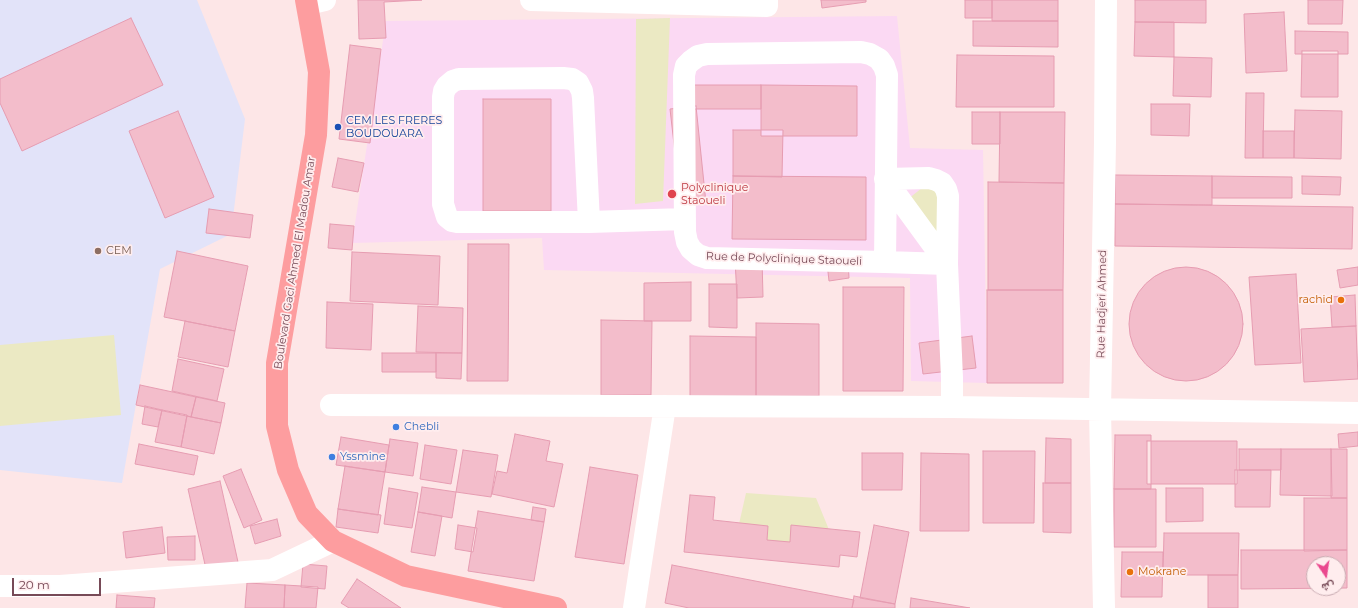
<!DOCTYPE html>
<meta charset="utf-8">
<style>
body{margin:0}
#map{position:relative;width:1358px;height:608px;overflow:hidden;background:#fde6e7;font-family:Montserrat,Vazirmatn,sans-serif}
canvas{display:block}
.north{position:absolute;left:1306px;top:556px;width:40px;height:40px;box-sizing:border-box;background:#ffedee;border:1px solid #c9acb2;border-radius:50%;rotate:167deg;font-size:11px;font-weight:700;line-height:16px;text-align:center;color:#774a57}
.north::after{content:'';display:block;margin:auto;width:14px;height:18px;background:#ea488e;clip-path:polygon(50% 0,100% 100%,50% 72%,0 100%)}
.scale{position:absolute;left:12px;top:578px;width:89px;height:18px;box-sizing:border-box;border:2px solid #774a57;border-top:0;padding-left:5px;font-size:12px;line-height:14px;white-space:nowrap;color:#774a57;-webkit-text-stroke:3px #ffedee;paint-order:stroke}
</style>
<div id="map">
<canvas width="1358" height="608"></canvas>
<div class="north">ش</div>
<div class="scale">20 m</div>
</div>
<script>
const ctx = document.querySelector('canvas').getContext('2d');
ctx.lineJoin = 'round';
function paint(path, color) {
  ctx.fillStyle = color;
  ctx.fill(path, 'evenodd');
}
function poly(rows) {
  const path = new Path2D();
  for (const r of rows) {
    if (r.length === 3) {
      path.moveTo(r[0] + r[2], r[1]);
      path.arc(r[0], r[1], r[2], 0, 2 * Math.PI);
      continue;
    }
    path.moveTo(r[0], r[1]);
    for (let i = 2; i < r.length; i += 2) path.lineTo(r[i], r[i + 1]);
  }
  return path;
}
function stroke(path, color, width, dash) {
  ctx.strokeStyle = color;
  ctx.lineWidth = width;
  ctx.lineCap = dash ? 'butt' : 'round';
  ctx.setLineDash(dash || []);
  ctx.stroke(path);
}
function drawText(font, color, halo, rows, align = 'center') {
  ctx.font = font + ' Montserrat,sans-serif';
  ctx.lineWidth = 3.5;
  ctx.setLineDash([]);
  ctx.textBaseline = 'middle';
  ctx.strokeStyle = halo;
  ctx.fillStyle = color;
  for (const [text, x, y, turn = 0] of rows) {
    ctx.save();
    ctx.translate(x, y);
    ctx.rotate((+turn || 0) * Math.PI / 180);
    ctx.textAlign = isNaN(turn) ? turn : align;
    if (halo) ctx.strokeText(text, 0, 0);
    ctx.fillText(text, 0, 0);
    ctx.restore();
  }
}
paint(poly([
 [0,0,197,0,245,119,231,234,160,269,122,483,0,470]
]), '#e2e3f9');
paint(poly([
 [897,16,910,148,983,150,987,383,911,381,910,278,544,270,542,238,352,243,386,21]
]), '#fbd9f3');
paint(poly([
 [670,18,663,201,635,204,636,19],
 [922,188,942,190,940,244,908,199],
 [114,335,121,415,0,426,0,345],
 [746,493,816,498,832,537,781,553,739,524]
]), '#ebe9c3');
const building = poly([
 [358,0,422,0,384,2,386,38,359,39,358,0],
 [821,0,866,0,866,2,822,8,821,0],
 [965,0,992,0,992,18,965,18,965,0],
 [992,0,1058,0,1058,21,992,21,992,0],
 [1135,0,1206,0,1206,23,1135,22,1135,0],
 [1308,0,1343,0,1342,24,1308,24,1308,0],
 [1284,12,1287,71,1246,73,1244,14,1284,12],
 [131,18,163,85,22,151,0,103,0,79,131,18],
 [973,21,1058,21,1058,47,973,46,973,21],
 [1135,22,1174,22,1174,57,1134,56,1135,22],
 [1295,31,1348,32,1348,54,1295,54,1295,31],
 [350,45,381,49,370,143,339,139,350,45],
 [1302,51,1338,51,1338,97,1301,97,1302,51],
 [957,55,1054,56,1054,107,956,107,957,55],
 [1174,57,1212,58,1211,97,1173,96,1174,57],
 [692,85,761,85,761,109,692,109,692,85],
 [761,85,857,86,857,136,761,136,761,85],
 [1246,93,1264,93,1263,158,1245,158,1246,93],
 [483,99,551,99,551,211,483,211,483,99],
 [1151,104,1190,104,1189,136,1151,135,1151,104],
 [696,106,706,203,681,206,670,109,696,106],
 [1295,110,1342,111,1341,159,1294,158,1295,110],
 [178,111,214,197,165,218,129,131,178,111],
 [972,112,1000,112,1000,144,972,144,972,112],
 [1000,112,1065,112,1064,183,999,182,1000,112],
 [733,130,783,130,782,177,733,176,733,130],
 [1263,131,1294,131,1294,158,1263,158,1263,131],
 [338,158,364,163,358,192,332,187,338,158],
 [1115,175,1212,176,1212,205,1115,204,1115,175],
 [733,176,866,177,866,240,732,239,733,176],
 [1212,176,1292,177,1292,198,1212,198,1212,176],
 [1302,176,1341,177,1340,195,1302,194,1302,176],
 [988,182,1064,183,1063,290,988,290,988,182],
 [1115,204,1353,207,1352,249,1115,246,1115,204],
 [209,209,253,215,250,238,206,233,209,209],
 [330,224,354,226,352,250,328,248,330,224],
 [468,244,509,244,508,381,467,381,468,244],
 [177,251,248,266,235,331,164,317,177,251],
 [352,252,440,256,438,305,350,301,352,252],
 [762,258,763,297,737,298,735,259,762,258],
 [848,261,849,278,829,281,827,263,848,261],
 [1358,267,1358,285,1340,288,1337,270,1358,267],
 [1186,324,57],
 [1296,274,1301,363,1255,365,1249,277,1296,274],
 [691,282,691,321,644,321,644,283,691,282],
 [709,284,737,284,737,328,709,327,709,284],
 [843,287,904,287,903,391,843,391,843,287],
 [987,290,1063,290,1063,383,987,383,987,290],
 [1355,295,1356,326,1332,327,1330,297,1355,295],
 [327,302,373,304,371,350,326,348,327,302],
 [418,306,463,308,462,353,416,352,418,306],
 [601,320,652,321,651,395,601,395,601,320],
 [185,321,235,331,228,367,178,357,185,321],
 [756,323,819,324,819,396,756,396,756,323],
 [1356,326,1358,379,1304,382,1301,329,1356,326],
 [690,336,756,337,756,396,690,396,690,336],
 [972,336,976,368,923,374,919,343,972,336],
 [382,353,436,353,436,372,382,372,382,353],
 [436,353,462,353,461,379,436,378,436,353],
 [178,359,224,369,217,401,172,391,178,359],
 [140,385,196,397,191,417,136,405,140,385],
 [196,397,225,403,221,423,191,417,196,397],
 [145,406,162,410,158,427,142,424,145,406],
 [162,410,187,415,181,447,155,442,162,410],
 [187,416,221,423,214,454,181,447,187,416],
 [1358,432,1358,446,1339,448,1338,434,1358,432],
 [515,434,550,441,546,461,563,464,554,507,492,494,497,471,507,473,515,434],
 [1115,435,1151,435,1151,489,1114,489,1115,435],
 [341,437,389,445,385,472,336,465,341,437],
 [1046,438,1071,439,1071,483,1045,483,1046,438],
 [390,439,418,443,413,476,385,472,390,439],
 [1147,441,1237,441,1237,484,1147,484,1147,441],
 [139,444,198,456,194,475,135,464,139,444],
 [425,445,457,450,451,484,420,479,425,445],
 [1239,449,1281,449,1281,470,1239,470,1239,449],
 [1281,449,1331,449,1332,496,1280,495,1281,449],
 [1331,449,1347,449,1347,498,1331,498,1331,449],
 [463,450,498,455,491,497,456,492,463,450],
 [983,451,1035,451,1034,523,983,523,983,451],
 [862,453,903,453,902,490,862,490,862,453],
 [921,453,969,454,969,531,920,531,921,453],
 [345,466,385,472,378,515,338,509,345,466],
 [590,467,638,475,624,564,575,557,590,467],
 [241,469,262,520,244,528,223,476,241,469],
 [1235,470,1271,470,1270,507,1235,507,1235,470],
 [220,481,238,562,206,569,188,489,220,481],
 [1043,483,1071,483,1071,533,1043,532,1043,483],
 [422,487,456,492,452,518,418,512,422,487],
 [389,488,418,493,412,528,384,524,389,488],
 [1166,488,1203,488,1203,521,1166,522,1166,488],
 [1114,489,1156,489,1156,547,1114,547,1114,489],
 [690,495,715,497,713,520,768,526,767,540,790,542,791,525,860,532,857,557,840,555,839,567,684,552,690,495],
 [1304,498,1347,498,1347,550,1304,551,1304,498],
 [533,507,546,509,544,522,531,520,533,507],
 [338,509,381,515,378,533,336,527,338,509],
 [478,511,544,522,534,581,468,571,478,511],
 [418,512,442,516,435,556,411,552,418,512],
 [277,519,281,536,255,544,250,526,277,519],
 [458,525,477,528,473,552,455,549,458,525],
 [874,525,909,532,895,604,860,598,874,525],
 [162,527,165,553,126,558,123,532,162,527],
 [1164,533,1239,533,1238,575,1163,575,1164,533],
 [195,536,195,560,168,560,167,537,195,536],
 [1241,550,1347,550,1347,588,1241,589,1241,550],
 [1314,564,1338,564,1338,588,1314,588,1314,564],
 [1122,552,1163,552,1162,597,1121,597,1122,552],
 [303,564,327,566,325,589,301,587,303,564],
 [672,565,854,600,852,608,689,608,665,603,672,565],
 [1208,575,1238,575,1238,608,1208,608,1208,575],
 [357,579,401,608,349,608,341,603,357,579],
 [247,583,285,585,284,608,245,608,247,583],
 [285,585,318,587,316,608,284,608,285,585],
 [117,595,155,598,154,608,116,608,117,595],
 [854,596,895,604,895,608,852,608,854,596],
 [911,598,970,608,910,608,911,598]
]);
paint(building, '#f3bdcb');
stroke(building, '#e69cb1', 1);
stroke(poly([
 [531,0,767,6,767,0],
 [308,4,325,0],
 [929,178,936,180,942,183,946,189,948,196,947,264,885,179,929,178],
 [589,222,583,98,582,91,578,83,572,79,563,78,459,79,453,81,447,86,444,91,443,97,443,204,447,217,452,221,457,222,589,222,685,219],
 [885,262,887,75,884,66,879,59,870,54,861,52,707,54,698,56,691,61,686,66,684,75,685,232,687,242,691,249,698,255,707,258,885,262,947,264,952,378,952,407],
 [331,405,952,407,1358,413],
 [0,586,60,586,272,570,333,541],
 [634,608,665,406],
 [1104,608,1100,410,1105,142,1106,0]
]), '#fff', 22);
stroke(poly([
 [306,0,319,72,316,135,277,363,277,426,288,470,307,514,333,541,406,576,556,608]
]), '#fd9d9f', 22);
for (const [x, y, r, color] of [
 [338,127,4,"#1a4fb4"],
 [672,194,5,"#e0444e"],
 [98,251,4,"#8d6e63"],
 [1341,300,4,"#e8710a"],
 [396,427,4,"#3f7fe0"],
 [332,457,4,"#3f7fe0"],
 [1130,572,4,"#e8710a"]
]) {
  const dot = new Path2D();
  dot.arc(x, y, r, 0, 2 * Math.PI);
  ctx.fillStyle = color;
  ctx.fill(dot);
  stroke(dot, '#ffedee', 1.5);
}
drawText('11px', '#164399', '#ffedee', [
 ["CEM LES FRERES",346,121],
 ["BOUDOUARA",346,134]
], 'left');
drawText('11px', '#be3a42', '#ffedee', [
 ["Polyclinique",681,188],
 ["Staoueli",681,201]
], 'left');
drawText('11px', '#785e54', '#ffedee', [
 ["CEM",106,251]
], 'left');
drawText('11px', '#774a57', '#ffedee', [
 ["Rue de Polyclinique Staoueli",784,259,2],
 ["Boulevard Gaci Ahmed El Madou Amar",295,263,-81],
 ["Rue Hadjeri Ahmed",1102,304,-89]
]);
drawText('11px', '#c56008', '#ffedee', [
 ["rachid",1333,300],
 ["Mokrane",1138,572,"left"]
], 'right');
drawText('11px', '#366cbe', '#ffedee', [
 ["Chebli",404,427],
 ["Yssmine",340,457]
], 'left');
</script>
